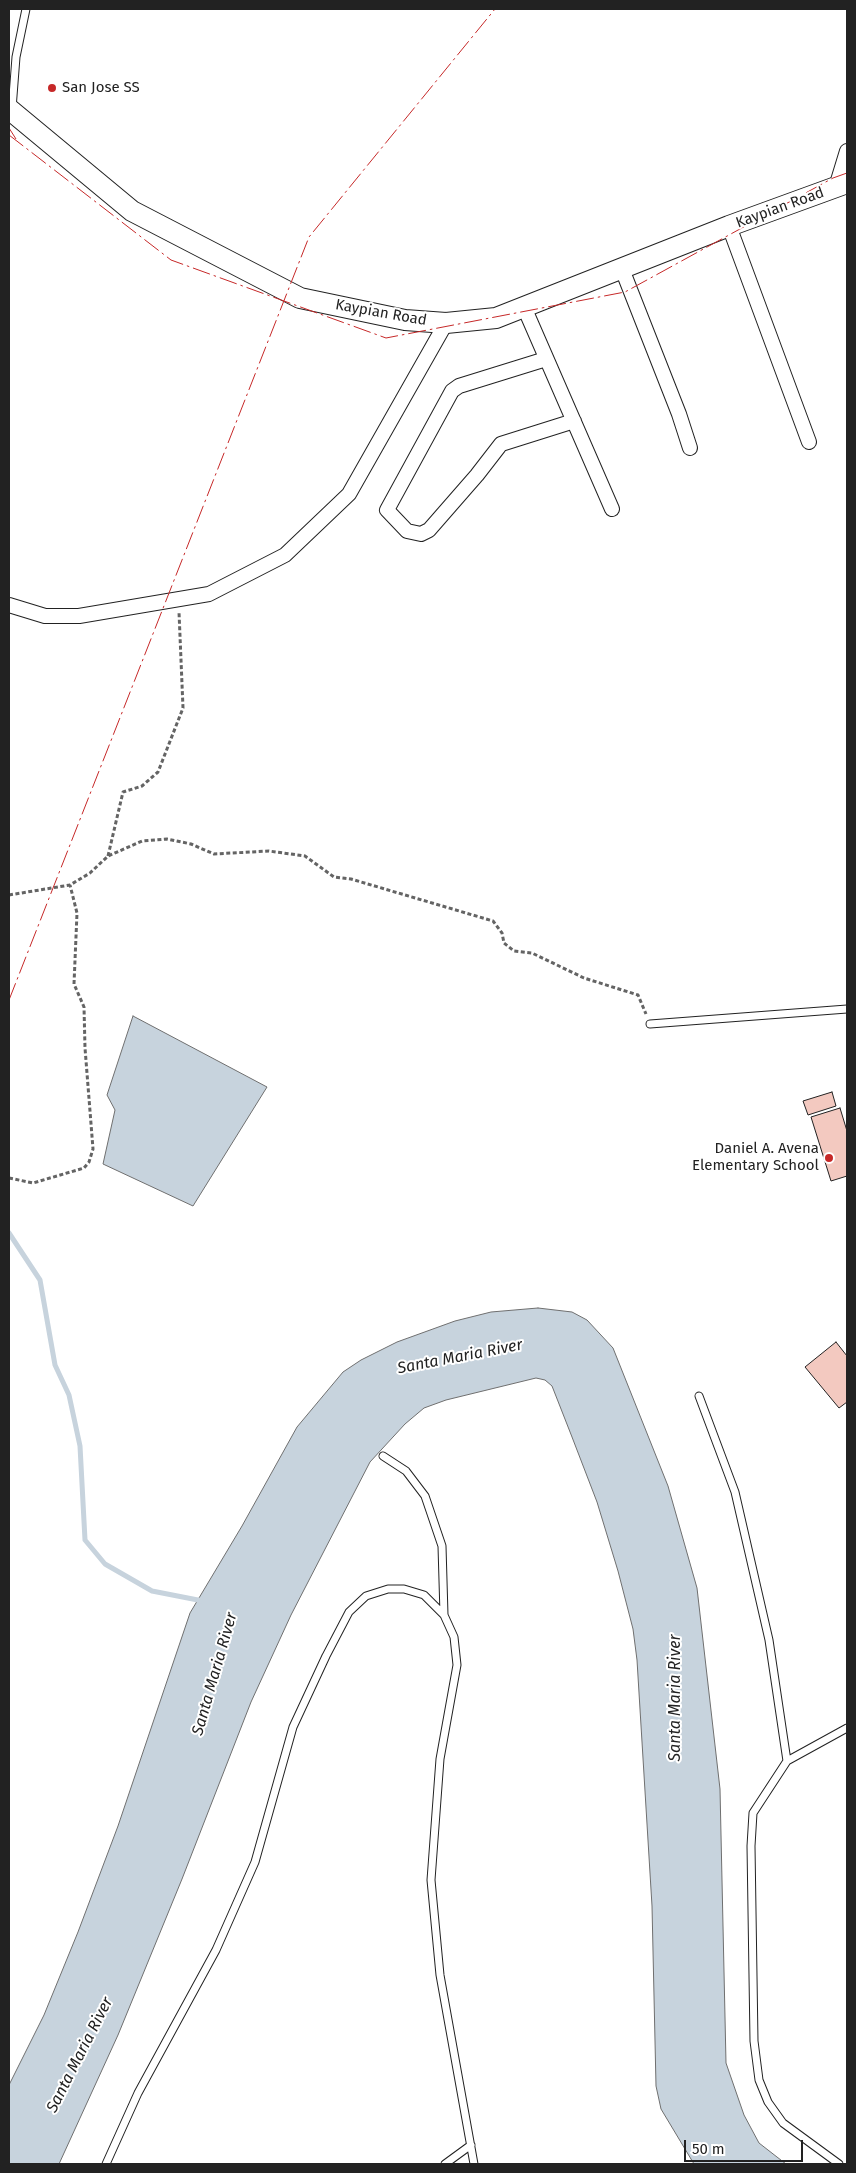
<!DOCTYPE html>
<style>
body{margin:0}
#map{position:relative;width:856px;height:2173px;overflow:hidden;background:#fff;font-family:"Fira Sans",sans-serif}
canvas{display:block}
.frame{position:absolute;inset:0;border:10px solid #222;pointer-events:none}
.scale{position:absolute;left:684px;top:2140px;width:119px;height:22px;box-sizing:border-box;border:2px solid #222;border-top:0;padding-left:6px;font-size:15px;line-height:18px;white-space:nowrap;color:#222;-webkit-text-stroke:4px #fff;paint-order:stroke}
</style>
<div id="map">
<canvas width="856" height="2173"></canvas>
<div class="frame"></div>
<div class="scale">50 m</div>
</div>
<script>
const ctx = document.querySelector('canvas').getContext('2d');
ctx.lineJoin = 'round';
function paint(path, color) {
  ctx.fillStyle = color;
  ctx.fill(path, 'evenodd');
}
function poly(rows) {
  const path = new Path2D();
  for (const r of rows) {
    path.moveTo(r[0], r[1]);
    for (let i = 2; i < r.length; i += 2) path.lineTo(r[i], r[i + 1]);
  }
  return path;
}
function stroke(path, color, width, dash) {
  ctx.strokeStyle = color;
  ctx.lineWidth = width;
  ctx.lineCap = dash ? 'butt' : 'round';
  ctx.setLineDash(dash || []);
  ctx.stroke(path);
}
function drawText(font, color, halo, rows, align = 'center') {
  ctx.font = font + ' "Fira Sans",sans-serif';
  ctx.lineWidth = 4;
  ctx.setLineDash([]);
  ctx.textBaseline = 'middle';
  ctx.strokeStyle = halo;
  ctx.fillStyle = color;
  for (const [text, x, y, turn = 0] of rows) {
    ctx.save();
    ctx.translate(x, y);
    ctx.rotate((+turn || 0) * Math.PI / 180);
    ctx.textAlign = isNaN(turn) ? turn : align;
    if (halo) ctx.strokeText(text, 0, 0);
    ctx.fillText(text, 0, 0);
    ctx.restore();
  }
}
const water = poly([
 [133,1016,267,1087,193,1206,103,1164,115,1110,107,1095,133,1016],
 [538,1308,572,1312,587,1320,613,1348,668,1486,697,1588,720,1789,726,2063,744,2115,759,2143,786,2164,694,2164,661,2109,656,2086,652,1906,637,1660,633,1629,618,1571,597,1502,572,1437,552,1386,545,1380,536,1378,446,1400,424,1408,405,1424,370,1462,291,1615,251,1702,182,1879,118,2035,59,2164,9,2164,9,2085,44,2015,78,1932,118,1826,190,1613,242,1526,297,1427,343,1372,361,1360,397,1342,455,1321,491,1312,538,1308]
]);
paint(water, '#c7d3dd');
stroke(water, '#6f6f6f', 1);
stroke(poly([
 [9,1233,40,1280,55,1365,69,1395,80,1446,85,1540,105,1564,152,1591,203,1601]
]), '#c7d3dd', 5);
const building = poly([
 [832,1092,836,1106,808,1115,803,1101,832,1092],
 [840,1108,847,1131,847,1176,831,1181,811,1117,840,1108],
 [836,1342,847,1356,847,1402,839,1408,805,1367,836,1342]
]);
paint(building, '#f3c9c0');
stroke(building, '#222', 1);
const service = poly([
 [12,109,16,57,26,9],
 [650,1024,847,1009],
 [699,1396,735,1492,769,1640,787,1761],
 [383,1456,406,1471,425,1496,442,1546,444,1615],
 [106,2164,138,2093,216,1950,255,1862,293,1727,326,1656,349,1612,366,1596,388,1589,404,1589,424,1595,444,1615,454,1637,457,1665,440,1759,431,1880,440,1975,474,2164],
 [445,2164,471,2145],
 [839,2164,783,2123,768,2102,759,2080,754,2041,751,1846,753,1813,787,1761,847,1728]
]);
const minor = poly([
 [836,187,847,151],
 [729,226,809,442],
 [622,269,679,414,690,448],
 [524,307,612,509],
 [546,359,459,386,452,391,387,510,407,531,421,534,429,530,477,475,501,444,574,421],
 [9,605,45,616,79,616,209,594,285,555,349,494,446,323]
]);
const secondary = poly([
 [9,109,132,211,300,298,405,320,446,323,496,318,729,226,847,183]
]);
stroke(service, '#222', 9);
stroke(minor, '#222', 16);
stroke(secondary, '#222', 22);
stroke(poly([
 [108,856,123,792,142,786,158,772,183,708,179,612],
 [9,895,70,885,90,873,108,856,142,841,167,839,191,844,214,854,269,851,305,856,334,877,351,879,493,921,502,933,504,943,514,951,532,953,584,978,638,995,646,1014],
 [9,1178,33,1183,84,1168,89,1162,93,1149,85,1048,84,1007,74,984,77,913,70,885]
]), '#646464', 3, [4, 2.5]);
stroke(service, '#fff', 7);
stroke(minor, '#fff', 14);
stroke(secondary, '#fff', 20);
stroke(poly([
 [9,128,16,139],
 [9,135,171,260,386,338,625,292,833,178,847,173],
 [9,1000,309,237,495,9]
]), '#c62828', 1, [18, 4, 2.5, 4]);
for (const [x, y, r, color] of [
 [52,88,5,"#c62828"],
 [829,1158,5,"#c62828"]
]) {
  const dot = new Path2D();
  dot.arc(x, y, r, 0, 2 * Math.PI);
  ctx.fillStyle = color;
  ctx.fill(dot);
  stroke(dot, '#fff', 2);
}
drawText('15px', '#222', '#fff', [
 ["San Jose SS",62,88],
 ["Daniel A. Avena",819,1149,"right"],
 ["Elementary School",819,1166,"right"]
], 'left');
drawText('15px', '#222', '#fff', [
 ["Kaypian Road",780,208,-20],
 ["Kaypian Road",381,313,10]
]);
drawText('italic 16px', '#222', '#fff', [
 ["Santa Maria River",460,1357,-11],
 ["Santa Maria River",215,1674,-74],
 ["Santa Maria River",676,1698,-90],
 ["Santa Maria River",80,2055,-63]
]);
</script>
